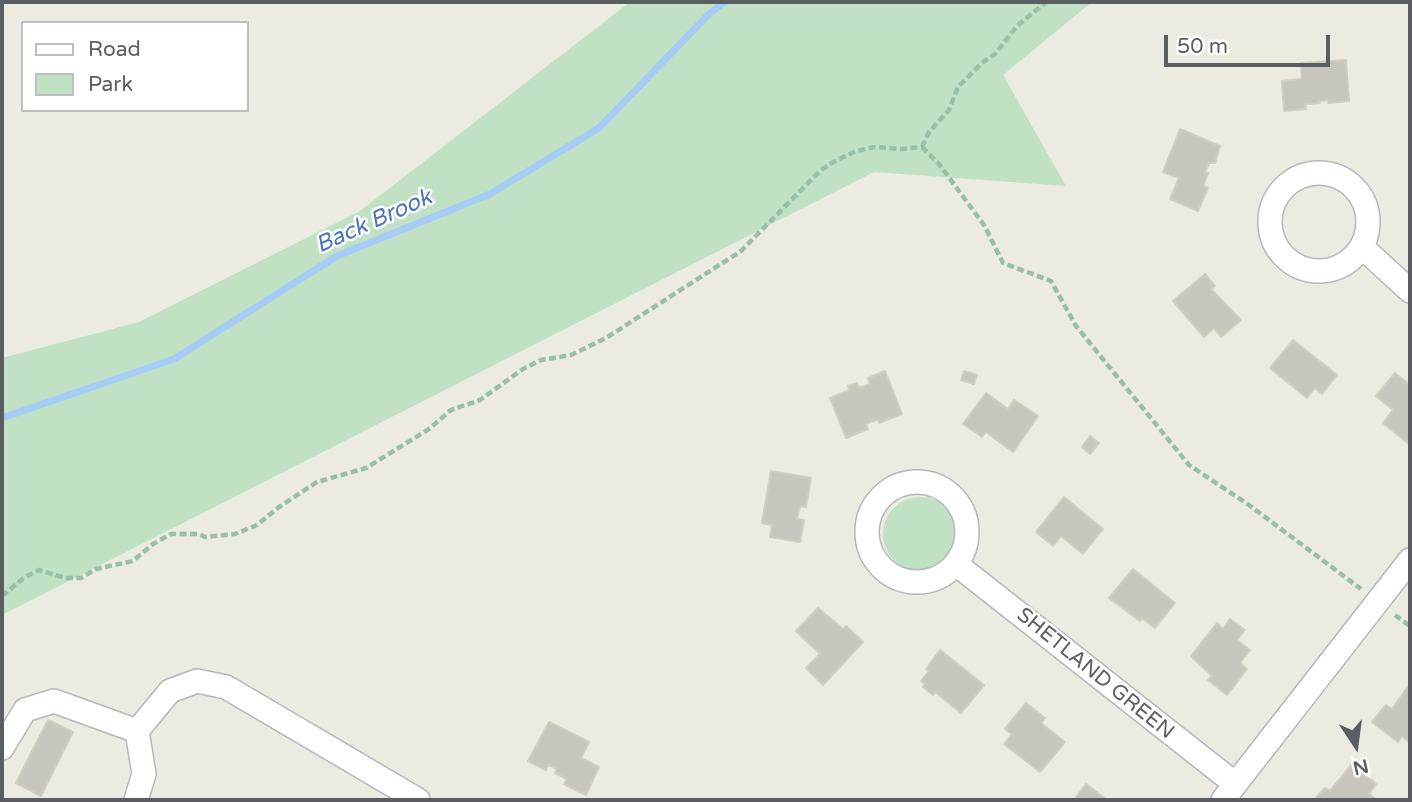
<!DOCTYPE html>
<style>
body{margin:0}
#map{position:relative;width:1412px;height:802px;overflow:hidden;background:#ecebe2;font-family:"Varela Round",sans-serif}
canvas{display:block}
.frame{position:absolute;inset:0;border:4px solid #5a5d61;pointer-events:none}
.legend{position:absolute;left:21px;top:21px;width:228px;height:91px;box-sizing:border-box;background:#fff;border:2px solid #bdbec0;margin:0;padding:9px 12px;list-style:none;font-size:21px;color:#5a5d61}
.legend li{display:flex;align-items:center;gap:14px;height:35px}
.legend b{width:35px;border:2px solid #bdbec0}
.north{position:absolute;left:1321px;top:711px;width:70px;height:70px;-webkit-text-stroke:5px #fff;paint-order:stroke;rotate:167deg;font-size:19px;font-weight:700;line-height:28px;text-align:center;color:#5a5d61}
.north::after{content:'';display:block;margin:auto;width:24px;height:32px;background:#5a5d61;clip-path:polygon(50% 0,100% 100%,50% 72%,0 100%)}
.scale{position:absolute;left:1164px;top:35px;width:166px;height:32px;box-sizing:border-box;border:4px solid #5a5d61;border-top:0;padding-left:9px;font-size:21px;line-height:24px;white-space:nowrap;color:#5a5d61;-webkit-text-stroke:5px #fff;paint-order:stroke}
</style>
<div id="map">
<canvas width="1412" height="802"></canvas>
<div class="frame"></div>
<ul class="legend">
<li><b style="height:9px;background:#fff"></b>Road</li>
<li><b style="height:19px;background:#c0e1c4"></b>Park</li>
</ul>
<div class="north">N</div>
<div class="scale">50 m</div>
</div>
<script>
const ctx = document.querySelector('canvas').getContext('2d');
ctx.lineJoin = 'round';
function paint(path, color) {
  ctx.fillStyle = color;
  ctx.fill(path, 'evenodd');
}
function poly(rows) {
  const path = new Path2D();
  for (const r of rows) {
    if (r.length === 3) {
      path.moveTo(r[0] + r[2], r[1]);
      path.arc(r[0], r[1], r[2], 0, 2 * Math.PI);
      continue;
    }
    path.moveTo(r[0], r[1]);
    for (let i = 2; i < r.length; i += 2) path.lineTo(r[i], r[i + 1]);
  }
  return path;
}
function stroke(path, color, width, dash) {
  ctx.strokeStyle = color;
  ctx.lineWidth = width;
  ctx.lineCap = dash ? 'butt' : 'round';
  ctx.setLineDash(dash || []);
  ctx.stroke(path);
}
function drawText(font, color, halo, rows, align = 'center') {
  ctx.font = font + ' "Varela Round",sans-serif';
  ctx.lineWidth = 5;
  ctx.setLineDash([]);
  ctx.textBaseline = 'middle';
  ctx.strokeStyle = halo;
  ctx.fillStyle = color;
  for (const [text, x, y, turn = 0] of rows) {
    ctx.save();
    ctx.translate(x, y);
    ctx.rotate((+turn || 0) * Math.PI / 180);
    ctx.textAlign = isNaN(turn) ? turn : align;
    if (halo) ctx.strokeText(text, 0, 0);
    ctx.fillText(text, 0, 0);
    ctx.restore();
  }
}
paint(poly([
 [630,2,1092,2,1003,75,1066,186,874,172,2,615,2,358,139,322,360,211],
 [920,534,37]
]), '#c0e1c4');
stroke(poly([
 [2,418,174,359,337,256,490,194,599,128,710,13,725,2]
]), '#a6cbf7', 7);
const building = poly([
 [1346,60,1349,101,1328,103,1328,100,1319,101,1320,103,1305,104,1306,109,1284,111,1282,81,1302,79,1301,63,1346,60],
 [1180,129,1220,146,1215,163,1209,163,1205,172,1208,173,1203,186,1208,188,1198,211,1170,199,1179,178,1163,172,1180,129],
 [1205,274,1215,286,1211,289,1241,320,1221,337,1214,328,1204,337,1173,301,1205,274],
 [1293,340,1337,375,1322,394,1315,388,1307,398,1270,368,1293,340],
 [885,371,902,414,879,423,878,419,866,424,868,429,846,438,830,398,850,390,848,386,857,383,859,388,870,384,868,378,885,371],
 [964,371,977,375,974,384,961,380,964,371],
 [1395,373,1410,385,1410,445,1383,423,1393,410,1376,396,1395,373],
 [986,393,1008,409,1014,400,1038,416,1013,452,986,432,982,437,963,424,986,393],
 [1090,436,1099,443,1090,454,1082,447,1090,436],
 [771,471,811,478,806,507,800,506,797,519,804,520,800,542,770,537,772,525,762,523,771,471],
 [1064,497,1103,529,1083,554,1061,536,1053,546,1036,532,1064,497],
 [1133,569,1175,603,1155,628,1142,618,1140,621,1109,598,1133,569],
 [818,608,843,629,846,626,863,642,823,685,806,668,820,654,796,631,818,608],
 [1230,619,1245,630,1237,640,1250,650,1240,663,1247,669,1227,695,1208,680,1212,676,1191,656,1217,623,1223,629,1230,619],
 [940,650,984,685,961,713,935,692,933,695,923,687,925,684,921,681,929,671,926,669,940,650],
 [1409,685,1410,743,1402,736,1398,742,1372,722,1386,705,1392,709,1409,685],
 [1026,703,1045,718,1041,723,1065,742,1040,772,1004,744,1012,734,1005,729,1026,703],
 [48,720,73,732,41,796,16,783,48,720],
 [549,722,589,742,581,758,599,767,586,795,564,784,567,779,555,773,557,769,549,765,546,770,528,761,549,722],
 [1352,764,1376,784,1369,794,1377,800,1314,800,1325,788,1330,791,1352,764],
 [1086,784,1107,800,1074,800,1086,784]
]);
paint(building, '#c7c5be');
stroke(building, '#d0cdc1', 2);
const minor = poly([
 [1319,222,49],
 [1362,247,1410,291],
 [917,532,50],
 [956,564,1234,783],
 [2,748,25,710,54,701,137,731],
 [136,800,144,774,137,731,170,691,197,681,226,687,418,800],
 [1223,800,1410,560]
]);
stroke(minor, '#b4b7bb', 26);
stroke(poly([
 [922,147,939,164,984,225,1003,263,1051,281,1076,326,1189,465,1249,505,1361,589],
 [922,147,929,132,949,110,958,87,982,63,995,54,1017,26,1046,2],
 [2,596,25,577,39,570,65,578,81,578,96,569,133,561,153,544,171,534,199,534,205,537,235,534,257,525,279,507,317,482,366,468,429,429,451,410,480,400,523,369,541,360,571,355,606,338,741,251,821,170,835,161,856,151,875,147,901,149,922,147],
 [1395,615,1410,626]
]), '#98bfa8', 4.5, [7, 3.5]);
stroke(minor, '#fff', 23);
drawText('21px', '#5a5d61', '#fff', [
 ["SHETLAND GREEN",1095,674,39]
]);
drawText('italic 23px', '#4c75b8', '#fff', [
 ["Back Brook",374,222,-24]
]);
</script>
